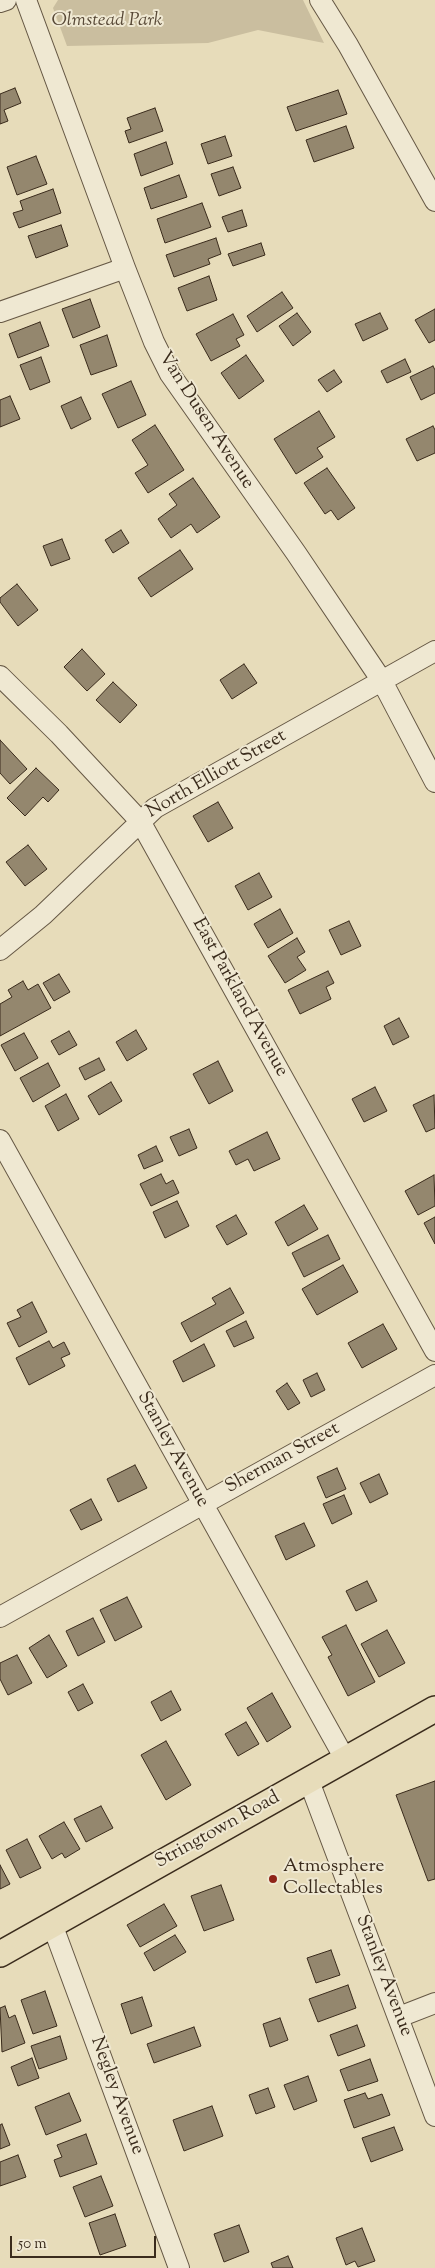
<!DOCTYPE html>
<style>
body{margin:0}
#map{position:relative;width:435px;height:2268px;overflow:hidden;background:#e7dcba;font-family:"Sorts Mill Goudy",serif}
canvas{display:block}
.scale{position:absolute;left:10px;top:2236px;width:146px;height:22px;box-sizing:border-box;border:2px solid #3a2b1c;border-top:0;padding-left:6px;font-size:15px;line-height:18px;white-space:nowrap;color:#3a2b1c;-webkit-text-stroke:4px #efe8d2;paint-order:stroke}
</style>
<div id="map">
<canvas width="435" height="2268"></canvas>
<div class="scale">50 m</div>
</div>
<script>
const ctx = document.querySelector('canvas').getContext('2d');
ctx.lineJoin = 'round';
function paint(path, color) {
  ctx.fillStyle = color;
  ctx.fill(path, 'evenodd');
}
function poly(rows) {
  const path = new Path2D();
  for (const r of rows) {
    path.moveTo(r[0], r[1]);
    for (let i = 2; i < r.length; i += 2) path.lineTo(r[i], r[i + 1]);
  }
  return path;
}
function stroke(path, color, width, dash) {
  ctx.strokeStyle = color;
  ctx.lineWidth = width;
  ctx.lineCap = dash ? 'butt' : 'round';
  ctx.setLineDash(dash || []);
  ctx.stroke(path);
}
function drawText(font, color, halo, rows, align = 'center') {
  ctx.font = font + ' "Sorts Mill Goudy",serif';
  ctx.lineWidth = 4;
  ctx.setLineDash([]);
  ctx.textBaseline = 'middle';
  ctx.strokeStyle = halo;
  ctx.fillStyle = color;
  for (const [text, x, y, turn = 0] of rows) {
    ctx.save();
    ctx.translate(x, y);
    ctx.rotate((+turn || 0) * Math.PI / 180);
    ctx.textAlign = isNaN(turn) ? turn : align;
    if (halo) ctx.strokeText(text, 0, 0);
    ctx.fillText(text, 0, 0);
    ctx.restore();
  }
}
paint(poly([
 [58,0,303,0,324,43,258,30,208,43,67,46,53,8]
]), '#cabe9f');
const building = poly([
 [15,88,21,103,4,110,8,121,0,124,0,94,15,88],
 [338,90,347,114,296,131,287,107,338,90],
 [155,108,163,131,129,143,125,131,131,129,127,118,155,108],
 [346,126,354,148,314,162,306,140,346,126],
 [225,136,232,156,208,164,201,144,225,136],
 [166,142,173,164,141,176,134,154,166,142],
 [36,156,47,184,17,195,7,167,36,156],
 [233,167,241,188,219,196,211,174,233,167],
 [179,175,187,197,151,209,144,188,179,175],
 [53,189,61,213,19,228,13,213,23,210,20,201,53,189],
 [202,203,211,227,165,243,157,219,202,203],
 [242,210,247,226,228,232,222,217,242,210],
 [61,225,68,246,36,258,28,236,61,225],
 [216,238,221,254,208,259,210,264,174,277,166,255,216,238],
 [261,243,265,255,233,266,228,254,261,243],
 [209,276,217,300,187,311,178,288,209,276],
 [282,292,293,308,257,332,247,316,282,292],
 [90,299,100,327,73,338,62,309,90,299],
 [435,309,435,340,429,343,415,320,435,309],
 [297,313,311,332,293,346,279,326,297,313],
 [380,313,388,329,363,341,355,324,380,313],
 [233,314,244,335,236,339,240,346,211,361,196,334,233,314],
 [40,322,49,346,18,358,9,334,40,322],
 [107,335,117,366,91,375,80,345,107,335],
 [246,355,264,381,239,399,221,373,246,355],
 [41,357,50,382,30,390,20,365,41,357],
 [405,359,411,372,387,383,381,371,405,359],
 [433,366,435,370,435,393,421,400,410,377,433,366],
 [334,370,342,382,327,392,318,380,334,370],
 [131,381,146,415,118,428,102,394,131,381],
 [10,396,20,419,0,427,0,400,10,396],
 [81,397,91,419,71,429,61,406,81,397],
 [319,411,335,437,317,448,323,457,296,474,274,439,319,411],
 [155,425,184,470,148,493,135,473,148,465,132,440,155,425],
 [433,426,435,430,435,453,417,461,406,439,433,426],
 [327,468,355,508,338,520,331,510,325,514,304,483,327,468],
 [193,478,220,517,197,533,191,524,171,538,158,519,177,505,169,494,193,478],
 [121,530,129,543,113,553,105,540,121,530],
 [62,539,70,559,51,566,43,546,62,539],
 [180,550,193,569,151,597,138,578,180,550],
 [17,584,38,610,18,626,0,602,0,598,17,584],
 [82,649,105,674,87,691,64,667,82,649],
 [244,664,257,683,232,699,220,680,244,664],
 [113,682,137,705,120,723,96,700,113,682],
 [0,740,27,769,10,784,0,773,0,740],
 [36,768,59,790,48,802,43,797,25,816,7,798,36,768],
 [218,802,233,828,208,842,193,816,218,802],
 [28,845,47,869,25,886,6,862,28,845],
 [259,873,272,897,248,910,235,886,259,873],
 [280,909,293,933,268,948,254,924,280,909],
 [349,921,361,946,341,955,329,930,349,921],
 [297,938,305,952,297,957,306,970,285,983,268,956,297,938],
 [328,971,334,983,326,987,331,999,300,1014,288,990,328,971],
 [59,974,70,992,54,1001,43,983,59,974],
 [23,981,28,990,38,984,51,1008,0,1036,0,1004,12,997,8,990,23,981],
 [399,1018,409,1037,393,1045,384,1026,399,1018],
 [136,1030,147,1049,127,1061,116,1042,136,1030],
 [69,1031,77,1045,59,1055,51,1041,69,1031],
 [24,1033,38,1058,15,1071,1,1045,24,1033],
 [99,1058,105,1070,85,1080,79,1068,99,1058],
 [218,1061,233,1091,209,1104,193,1074,218,1061],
 [48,1063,60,1086,33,1102,20,1078,48,1063],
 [111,1082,122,1101,99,1115,88,1096,111,1082],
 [375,1087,387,1111,364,1122,352,1099,375,1087],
 [66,1094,79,1119,58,1131,45,1106,66,1094],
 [434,1095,435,1128,426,1132,413,1105,434,1095],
 [189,1129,197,1148,179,1156,170,1137,189,1129],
 [267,1132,280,1159,254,1171,248,1159,236,1165,229,1151,267,1132],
 [156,1146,163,1161,144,1169,138,1155,156,1146],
 [161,1174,166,1184,173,1180,179,1193,151,1206,140,1184,161,1174],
 [434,1175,435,1206,418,1215,405,1191,434,1175],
 [177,1201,189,1226,165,1238,153,1212,177,1201],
 [304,1205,318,1229,288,1246,275,1222,304,1205],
 [236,1215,247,1234,227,1245,216,1226,236,1215],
 [435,1217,435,1244,424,1223,435,1217],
 [328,1235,340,1259,304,1277,292,1253,328,1235],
 [343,1265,358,1292,317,1315,302,1289,343,1265],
 [230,1288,244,1313,191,1342,181,1323,216,1304,212,1298,230,1288],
 [32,1302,47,1332,19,1347,7,1323,21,1317,17,1310,32,1302],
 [246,1321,254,1338,234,1347,226,1331,246,1321],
 [383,1324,397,1349,362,1368,348,1343,383,1324],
 [49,1341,53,1348,64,1342,70,1354,61,1358,65,1366,29,1385,16,1358,49,1341],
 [204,1344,215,1366,183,1382,173,1361,204,1344],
 [317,1373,325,1390,311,1397,303,1380,317,1373],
 [287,1383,300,1403,288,1410,276,1391,287,1383],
 [135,1465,147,1488,118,1502,107,1479,135,1465],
 [337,1468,346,1489,326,1498,317,1477,337,1468],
 [379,1474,388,1494,370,1503,360,1483,379,1474],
 [344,1495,352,1514,332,1524,323,1504,344,1495],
 [91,1499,102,1520,81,1530,70,1510,91,1499],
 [304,1523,315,1546,286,1560,275,1536,304,1523],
 [367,1581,377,1601,356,1611,346,1591,367,1581],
 [127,1597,142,1627,115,1641,100,1610,127,1597],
 [93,1618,105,1642,78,1656,66,1631,93,1618],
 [346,1625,375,1682,348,1696,328,1657,332,1655,322,1637,346,1625],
 [387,1630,405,1663,379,1677,361,1644,387,1630],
 [49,1635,67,1666,47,1678,29,1648,49,1635],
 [17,1655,32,1683,8,1695,0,1679,0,1663,17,1655],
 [83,1684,93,1703,78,1711,68,1692,83,1684],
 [171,1691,181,1710,161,1721,151,1702,171,1691],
 [272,1693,291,1727,267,1742,247,1708,272,1693],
 [246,1722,259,1744,238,1756,225,1734,246,1722],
 [166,1741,191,1785,166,1800,141,1755,166,1741],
 [435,1781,435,1879,428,1881,396,1795,435,1781],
 [101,1806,113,1828,86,1842,74,1819,101,1806],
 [64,1822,80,1849,65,1858,62,1853,52,1859,39,1836,64,1822],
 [27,1839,41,1868,20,1878,6,1850,27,1839],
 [0,1865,10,1884,0,1889,0,1865],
 [221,1885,234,1920,204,1931,191,1896,221,1885],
 [164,1904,177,1926,140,1947,127,1925,164,1904],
 [175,1935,186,1952,154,1971,144,1953,175,1935],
 [331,1950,340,1975,316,1983,307,1958,331,1950],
 [348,1985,356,2008,318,2022,309,1999,348,1985],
 [45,1991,57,2026,33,2034,21,2000,45,1991],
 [142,1997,152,2026,131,2034,121,2004,142,1997],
 [5,2006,9,2018,15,2015,25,2043,2,2052,0,2008,5,2006],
 [280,2018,288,2040,270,2047,263,2024,280,2018],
 [357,2025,365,2046,338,2056,330,2035,357,2025],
 [194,2027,201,2046,154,2063,147,2044,194,2027],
 [60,2036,67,2059,39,2069,31,2046,60,2036],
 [32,2058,39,2078,18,2086,11,2067,32,2058],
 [370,2059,378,2081,348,2091,340,2070,370,2059],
 [308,2076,317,2101,294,2110,284,2085,308,2076],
 [268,2088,275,2107,256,2114,249,2095,268,2088],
 [69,2093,81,2121,46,2135,35,2107,69,2093],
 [365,2093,368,2099,382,2094,390,2115,354,2128,344,2100,365,2093],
 [212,2106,223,2136,184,2151,173,2120,212,2106],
 [2,2124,10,2145,0,2149,0,2125,2,2124],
 [394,2127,403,2150,371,2162,362,2138,394,2127],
 [86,2134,97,2164,60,2177,54,2160,62,2157,57,2145,86,2134],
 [18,2155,26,2177,0,2186,0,2162,18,2155],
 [101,2176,113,2206,85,2217,73,2187,101,2176],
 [115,2214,126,2246,100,2255,89,2223,115,2214],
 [239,2225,249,2252,224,2262,214,2234,239,2225],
 [362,2228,375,2261,358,2267,355,2261,346,2265,336,2238,362,2228],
 [288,2256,293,2268,273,2268,271,2263,288,2256]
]);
paint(building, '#94876e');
stroke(building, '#3a2b1c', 1);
const minor = poly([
 [26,0,125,268,154,342,170,374,296,553,382,681,435,782],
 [320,0,348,45,435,201],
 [0,2,6,0],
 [0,312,125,268],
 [0,676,59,734,140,821,435,1351],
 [0,950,43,915,155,808,435,651],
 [0,1140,345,1759],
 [0,1617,435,1375],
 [309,1781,435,2116],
 [52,1924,179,2268],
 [399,2017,435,2003]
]);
const major = poly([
 [0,1954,435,1709]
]);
stroke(minor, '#655744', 22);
stroke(major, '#3a2b1c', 28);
stroke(minor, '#efe8d2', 20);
stroke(major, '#e7dcba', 25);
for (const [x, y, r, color] of [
 [273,1879,5,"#8f2418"]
]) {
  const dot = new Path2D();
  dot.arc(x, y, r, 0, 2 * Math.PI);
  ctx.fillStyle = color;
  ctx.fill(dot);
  stroke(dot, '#efe8d2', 2);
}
drawText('italic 19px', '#574836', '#efe8d2', [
 ["Olmstead Park",107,22]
]);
drawText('19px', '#3a2b1c', '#efe8d2', [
 ["Van Dusen Avenue",205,421,57],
 ["North Elliott Street",217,775,-30],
 ["East Parkland Avenue",239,998,61],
 ["Stanley Avenue",172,1450,61],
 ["Sherman Street",283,1459,-29],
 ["Stringtown Road",218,1831,-29],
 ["Stanley Avenue",383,1976,69],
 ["Negley Avenue",116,2096,70]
]);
drawText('19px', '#3a2b1c', '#efe8d2', [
 ["Atmosphere",283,1868],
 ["Collectables",283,1890]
], 'left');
</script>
